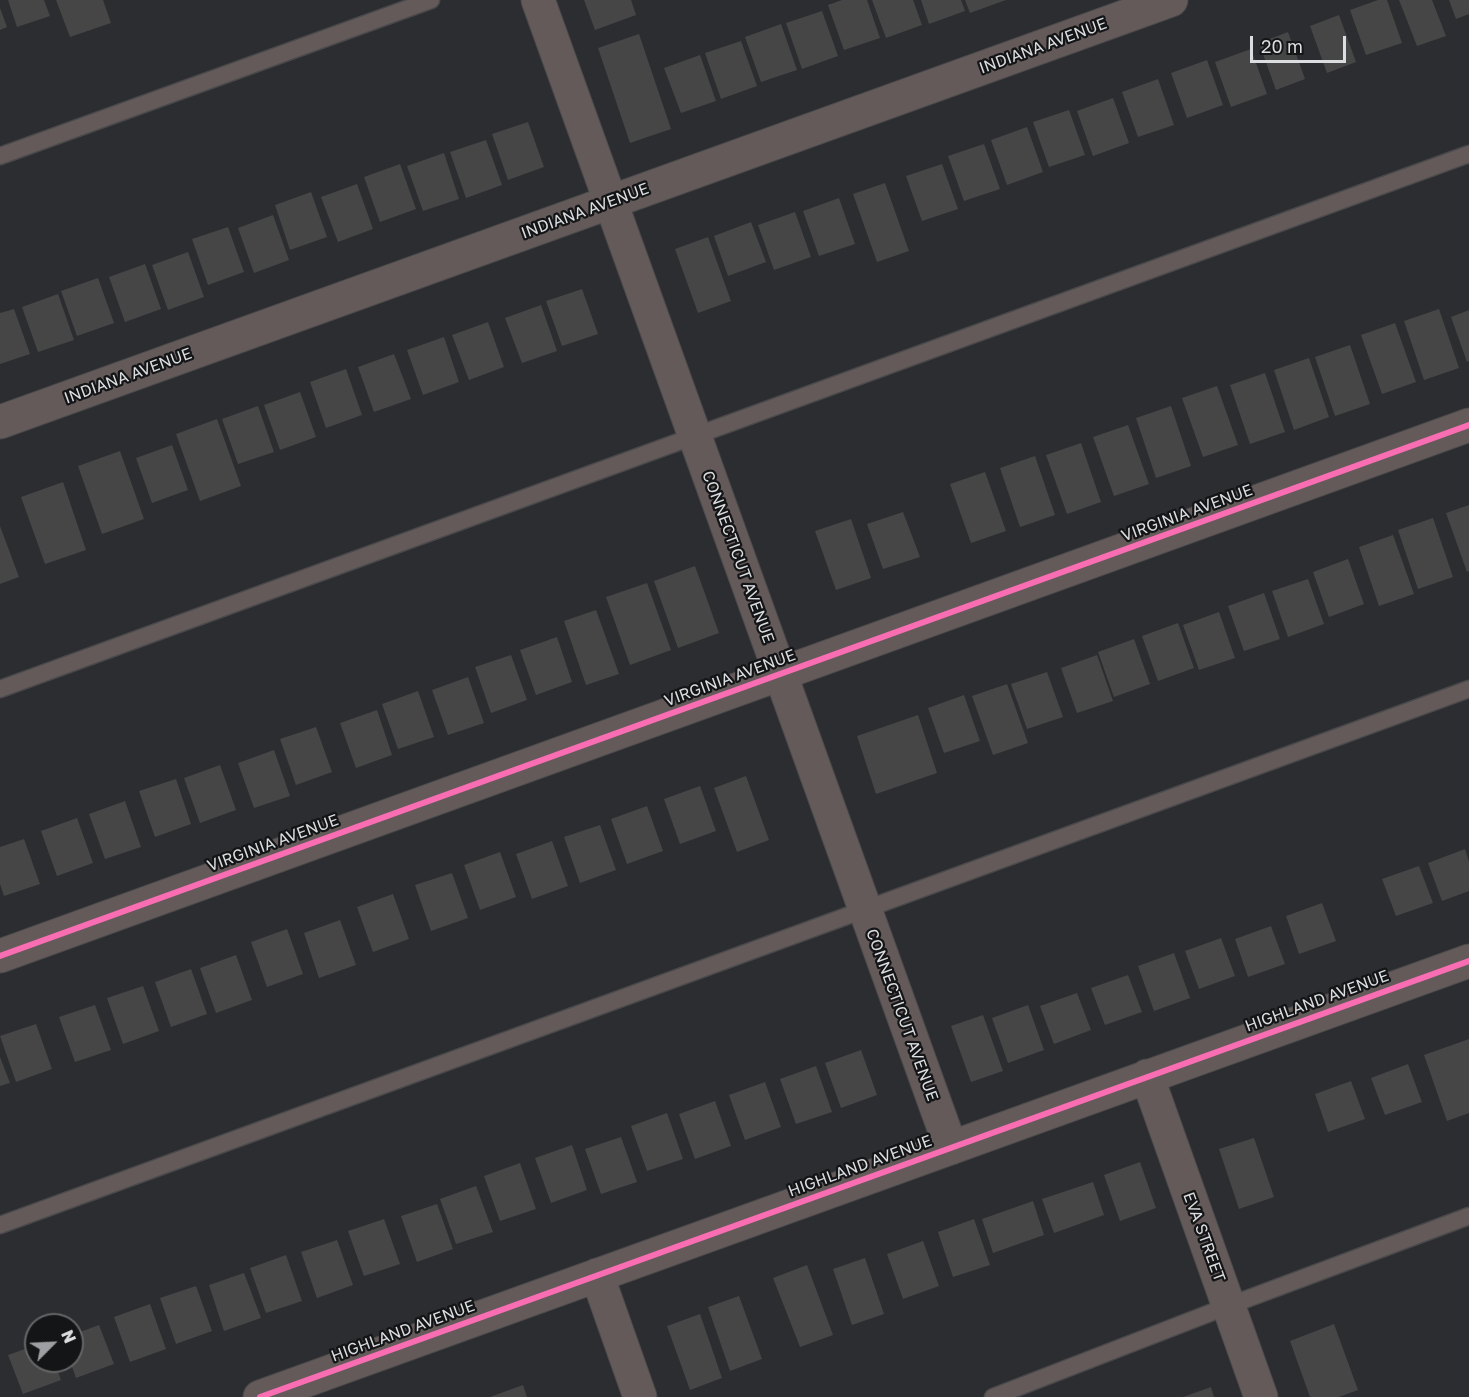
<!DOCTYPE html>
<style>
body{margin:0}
#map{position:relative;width:1469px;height:1397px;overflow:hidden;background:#2c2d30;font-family:"Golos Text",sans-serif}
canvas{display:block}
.north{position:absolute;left:24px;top:1313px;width:60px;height:60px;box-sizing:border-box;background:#141517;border:2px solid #646567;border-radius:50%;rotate:66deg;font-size:16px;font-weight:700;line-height:24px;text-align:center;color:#dbdde0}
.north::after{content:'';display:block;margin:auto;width:21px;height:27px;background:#9e9fa2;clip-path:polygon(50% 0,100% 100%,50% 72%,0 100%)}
.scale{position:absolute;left:1250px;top:36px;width:96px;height:27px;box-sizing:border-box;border:3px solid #dbdde0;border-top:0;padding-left:8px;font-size:18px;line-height:21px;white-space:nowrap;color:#dbdde0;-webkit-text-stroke:4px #141517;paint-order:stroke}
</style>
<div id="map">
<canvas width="1469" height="1397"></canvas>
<div class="north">N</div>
<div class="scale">20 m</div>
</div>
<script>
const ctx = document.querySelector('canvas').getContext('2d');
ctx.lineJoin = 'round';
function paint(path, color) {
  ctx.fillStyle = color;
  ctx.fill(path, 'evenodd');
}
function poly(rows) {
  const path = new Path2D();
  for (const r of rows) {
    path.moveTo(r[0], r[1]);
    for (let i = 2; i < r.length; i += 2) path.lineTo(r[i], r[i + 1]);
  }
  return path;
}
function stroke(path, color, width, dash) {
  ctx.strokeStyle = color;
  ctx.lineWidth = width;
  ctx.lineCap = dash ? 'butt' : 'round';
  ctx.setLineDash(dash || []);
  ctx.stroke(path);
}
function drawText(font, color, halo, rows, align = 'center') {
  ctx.font = font + ' "Golos Text",sans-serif';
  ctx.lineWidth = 4.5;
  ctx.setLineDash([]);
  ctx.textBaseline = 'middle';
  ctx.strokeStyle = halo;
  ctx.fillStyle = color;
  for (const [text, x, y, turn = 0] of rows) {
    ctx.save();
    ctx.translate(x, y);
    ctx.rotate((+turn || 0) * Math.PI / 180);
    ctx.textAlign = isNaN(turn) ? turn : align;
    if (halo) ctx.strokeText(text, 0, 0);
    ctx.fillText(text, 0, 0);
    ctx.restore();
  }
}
paint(poly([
 [8,0,44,0,50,16,17,27],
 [56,0,103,0,111,23,70,37],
 [584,0,631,0,636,15,595,30],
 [842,0,867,0,880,38,844,50,828,5],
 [872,0,913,0,922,25,886,38],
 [921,0,961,0,965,11,929,24],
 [965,0,1006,0,970,13],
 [1378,0,1387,0,1402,43,1366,55,1350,10],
 [1399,0,1432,0,1446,36,1417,46],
 [1449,0,1469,0,1469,14,1456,19],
 [0,8,7,27,0,30],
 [822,11,838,56,802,69,786,23],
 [1339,15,1356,62,1327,73,1310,26],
 [781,24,797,70,761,82,745,37],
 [1288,32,1305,79,1276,90,1259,43],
 [639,34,671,129,630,143,598,48],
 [741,41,757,86,721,99,705,53],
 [1251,49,1267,94,1231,107,1215,62],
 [700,55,716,101,681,113,664,68],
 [1207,60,1223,105,1187,118,1171,73],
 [1158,79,1174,125,1138,137,1122,92],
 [1113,98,1129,143,1093,156,1077,111],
 [1069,110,1085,155,1049,167,1033,122],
 [528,122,544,167,508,180,492,134],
 [1027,127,1043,172,1007,185,991,140],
 [486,140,502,185,466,198,450,152],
 [984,144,1000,189,964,201,948,156],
 [444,153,459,199,423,211,407,166],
 [400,164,416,209,380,222,364,177],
 [942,164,958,209,922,221,906,176],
 [885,183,909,251,877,262,853,194],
 [357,184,373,229,338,242,321,197],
 [311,192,327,237,290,250,275,205],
 [839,198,855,244,819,256,803,211],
 [795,212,811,257,774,270,758,225],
 [273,215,289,260,254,273,238,228],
 [751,222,766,262,728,276,714,236],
 [228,227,244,272,208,285,192,239],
 [708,237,731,301,698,313,675,249],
 [188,252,204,297,168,310,152,265],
 [145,264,161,309,125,322,109,277],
 [98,278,114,323,77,336,61,291],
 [582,289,598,334,562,346,546,301],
 [58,294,74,340,38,352,22,307],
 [541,305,557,351,522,363,505,318],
 [14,309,30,354,0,364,0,313],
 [1439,309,1459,368,1424,380,1404,321],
 [1469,310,1469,361,1467,362,1451,317],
 [488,322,504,367,469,380,452,335],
 [1395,323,1416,382,1382,394,1361,335],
 [444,337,459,382,423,395,407,350],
 [1350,345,1370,404,1335,416,1315,357],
 [394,354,411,399,374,412,358,367],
 [1309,358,1329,417,1294,430,1274,370],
 [346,369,362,415,326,428,310,382],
 [1265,373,1285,432,1250,444,1230,385],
 [1217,386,1238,445,1203,457,1182,398],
 [300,392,316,437,280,450,264,405],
 [258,406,274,452,238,464,222,419],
 [1171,406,1191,466,1156,478,1136,418],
 [217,419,241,486,200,501,176,434],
 [1128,425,1149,484,1114,496,1093,437],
 [1081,443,1101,502,1067,514,1046,455],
 [172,445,188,490,152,503,136,458],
 [120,451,144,519,102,534,78,466],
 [1035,456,1055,515,1020,527,1000,468],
 [985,472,1006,531,971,543,950,484],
 [63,482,86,550,45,564,21,497],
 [1469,505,1469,571,1467,572,1446,513],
 [903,512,920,557,883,569,867,524],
 [1433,518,1453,577,1418,589,1398,530],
 [851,519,871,578,836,590,815,531],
 [0,526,19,577,0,584],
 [1393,535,1414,594,1379,606,1359,547],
 [1348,559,1364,604,1329,617,1313,572],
 [695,566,719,633,678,648,654,581],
 [1308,579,1324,624,1288,637,1272,591],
 [647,583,671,650,630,665,606,597],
 [1264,593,1280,639,1244,651,1228,606],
 [596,610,619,674,586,685,564,621],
 [1219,612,1235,658,1199,670,1183,625],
 [1178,623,1194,668,1158,681,1142,636],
 [557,637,572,682,536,695,520,650],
 [1134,639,1150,684,1114,697,1098,652],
 [511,655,527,700,491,713,475,667],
 [1097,655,1113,701,1077,713,1061,668],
 [1047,672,1063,717,1027,729,1011,684],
 [468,677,484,723,448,735,432,690],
 [1007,684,1028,743,993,755,972,696],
 [418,691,434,737,398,749,382,704],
 [964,695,980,741,944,753,928,708],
 [377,710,392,755,356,768,340,723],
 [918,715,937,773,876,794,857,736],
 [316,727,332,772,296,785,280,739],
 [274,750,290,796,254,808,238,763],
 [220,765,236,810,200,823,184,778],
 [746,776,769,840,737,852,714,788],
 [176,779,191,824,155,837,139,791],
 [700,786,716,831,680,844,664,799],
 [125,801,141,847,105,859,89,814],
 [647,806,663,851,627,864,611,819],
 [77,818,93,863,57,876,41,831],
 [600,825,616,870,580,883,564,837],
 [24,839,40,884,4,896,0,884,0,847],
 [552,841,568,886,532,899,516,854],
 [1465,849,1469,862,1469,891,1442,901,1428,863],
 [500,852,516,897,480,910,464,865],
 [1419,866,1433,903,1396,916,1382,879],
 [452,873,468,918,431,931,415,885],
 [393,894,409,939,373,952,357,907],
 [1322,903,1336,941,1299,954,1286,916],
 [340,920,356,965,319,978,304,933],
 [1271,926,1285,964,1248,977,1235,939],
 [287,929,303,974,267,987,251,942],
 [1221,938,1235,976,1199,989,1185,951],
 [1174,953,1190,998,1154,1011,1138,966],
 [236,955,252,1000,216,1013,200,968],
 [191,969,207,1014,171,1027,155,982],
 [1128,975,1142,1012,1105,1025,1091,988],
 [143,986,159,1031,123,1044,107,998],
 [1077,993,1091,1030,1054,1044,1040,1006],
 [95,1005,111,1050,75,1062,59,1017],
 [1028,1005,1044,1050,1008,1063,992,1018],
 [983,1015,1003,1071,971,1082,951,1026],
 [36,1024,52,1069,16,1082,0,1036],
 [1469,1039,1469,1113,1447,1121,1424,1055],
 [861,1050,877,1095,841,1108,825,1063],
 [0,1057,10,1083,0,1086],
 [1408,1064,1422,1102,1385,1115,1371,1078],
 [816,1066,832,1112,796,1124,780,1079],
 [1351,1081,1365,1119,1328,1132,1315,1094],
 [765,1082,781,1127,745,1140,729,1095],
 [715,1101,731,1146,695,1159,679,1114],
 [667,1113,683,1159,647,1171,631,1126],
 [621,1137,637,1182,601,1194,585,1149],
 [1254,1138,1274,1197,1239,1209,1219,1149],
 [572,1145,587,1190,551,1203,535,1158],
 [1140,1162,1156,1208,1120,1221,1104,1175],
 [520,1163,536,1209,500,1221,484,1176],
 [1093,1182,1104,1215,1054,1233,1042,1199],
 [476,1186,493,1232,456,1244,440,1199],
 [1033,1201,1044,1235,993,1253,982,1219],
 [437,1204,453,1249,417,1262,401,1216],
 [384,1219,400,1264,364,1276,348,1231],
 [974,1219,990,1265,953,1277,938,1232],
 [337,1240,353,1285,317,1298,301,1252],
 [923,1241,939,1286,903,1299,887,1254],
 [286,1255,302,1301,266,1313,250,1268],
 [865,1258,884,1314,852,1325,833,1269],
 [807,1265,833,1335,800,1347,773,1278],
 [244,1273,261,1318,224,1331,209,1285],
 [196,1286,212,1331,176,1344,160,1298],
 [739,1296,762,1359,730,1371,708,1307],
 [150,1304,166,1349,130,1362,114,1317],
 [700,1314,722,1378,690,1390,667,1326],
 [1334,1324,1358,1390,1339,1397,1310,1397,1290,1341],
 [99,1325,114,1364,76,1378,70,1361,72,1361,72,1335],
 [36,1345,36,1361,54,1361,61,1380,23,1394,8,1355],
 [523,1385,527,1397,490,1397],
 [1211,1387,1214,1397,1183,1397]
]), '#464646');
const service = poly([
 [0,156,431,0],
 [0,689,1469,154],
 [0,1225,1469,689],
 [993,1397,1228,1306,1469,1216]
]);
const minor = poly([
 [538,0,951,1148],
 [0,422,1171,0],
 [0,956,1469,425],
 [1147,1076,1261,1397],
 [597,1275,640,1397],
 [260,1397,1469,961]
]);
stroke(service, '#49494b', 19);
stroke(minor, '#49494b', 35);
stroke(service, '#655a5a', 16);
stroke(minor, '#655a5a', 33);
stroke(poly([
 [0,956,1469,425],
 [260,1397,1469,961]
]), '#f96db3', 6);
drawText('16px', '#dbdde0', '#141517', [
 ["INDIANA AVENUE",1043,46,-20],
 ["INDIANA AVENUE",585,211,-20],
 ["INDIANA AVENUE",128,376,-20],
 ["VIRGINIA AVENUE",1187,513,-20],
 ["CONNECTICUT AVENUE",738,557,70],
 ["VIRGINIA AVENUE",730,678,-20],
 ["VIRGINIA AVENUE",273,843,-20],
 ["HIGHLAND AVENUE",1317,1001,-20],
 ["CONNECTICUT AVENUE",902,1015,70],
 ["HIGHLAND AVENUE",860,1166,-20],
 ["EVA STREET",1204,1237,70],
 ["HIGHLAND AVENUE",403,1331,-20]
]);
</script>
